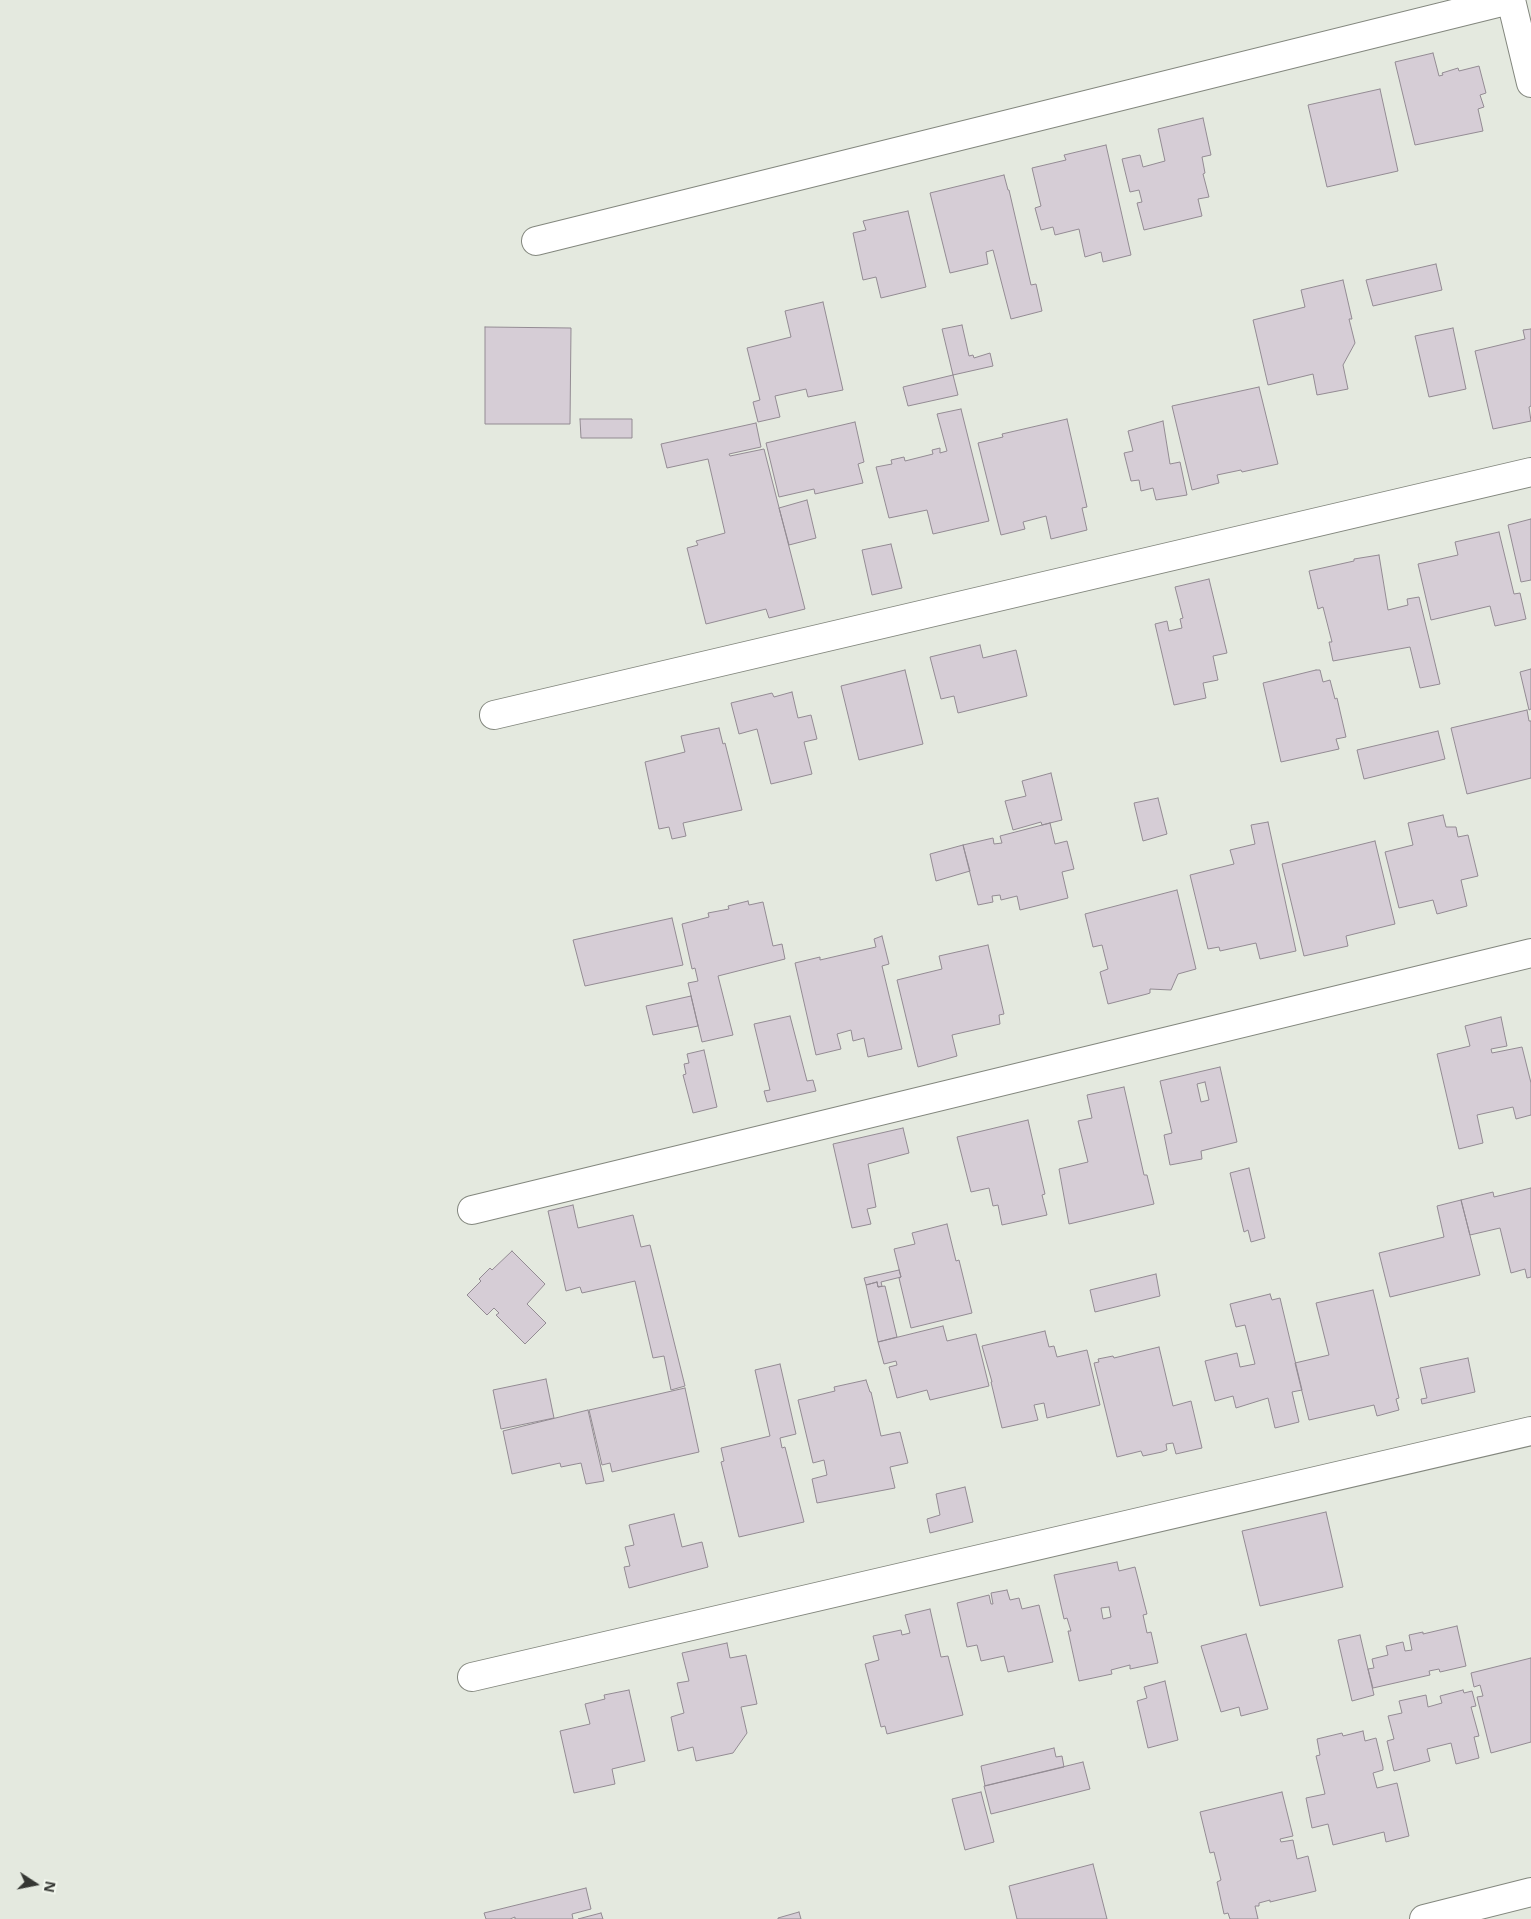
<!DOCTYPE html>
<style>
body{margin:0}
#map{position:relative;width:1531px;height:1919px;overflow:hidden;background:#e4e9df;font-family:"Noto Sans",sans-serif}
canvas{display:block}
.north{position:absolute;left:10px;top:1859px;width:50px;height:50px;-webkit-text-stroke:4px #f1f6ec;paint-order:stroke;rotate:101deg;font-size:14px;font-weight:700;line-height:20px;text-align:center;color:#353733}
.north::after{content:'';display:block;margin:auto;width:18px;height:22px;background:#353733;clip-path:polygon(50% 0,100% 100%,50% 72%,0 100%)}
</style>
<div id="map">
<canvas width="1531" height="1919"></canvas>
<div class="north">N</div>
</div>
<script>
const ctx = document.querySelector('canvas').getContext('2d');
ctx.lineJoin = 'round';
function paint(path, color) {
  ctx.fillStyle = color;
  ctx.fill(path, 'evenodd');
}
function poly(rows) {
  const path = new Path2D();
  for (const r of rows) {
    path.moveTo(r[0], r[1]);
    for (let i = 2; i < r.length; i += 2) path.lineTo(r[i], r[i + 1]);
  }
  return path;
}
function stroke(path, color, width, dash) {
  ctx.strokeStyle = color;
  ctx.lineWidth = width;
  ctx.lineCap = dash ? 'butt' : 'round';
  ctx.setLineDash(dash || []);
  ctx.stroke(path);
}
const building = poly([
 [1433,53,1439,76,1443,75,1442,73,1458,68,1459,71,1479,66,1486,93,1480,95,1484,107,1478,109,1483,131,1415,145,1395,62,1433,53],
 [1380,89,1398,171,1327,187,1308,105,1380,89],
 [1203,118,1211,155,1202,157,1205,173,1203,174,1209,197,1198,199,1202,216,1144,230,1137,203,1142,202,1139,190,1130,192,1122,159,1140,155,1143,167,1165,161,1158,129,1203,118],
 [1106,145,1131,255,1103,262,1101,252,1085,257,1079,229,1055,235,1053,227,1041,230,1035,208,1041,206,1032,168,1066,160,1064,155,1106,145],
 [1004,175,1008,190,1009,190,1031,285,1036,284,1042,311,1011,319,993,250,986,252,988,264,950,273,930,193,1004,175],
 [908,211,926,287,881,298,876,277,863,280,853,233,866,230,863,221,908,211],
 [1436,264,1442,290,1373,306,1366,280,1436,264],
 [1343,280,1352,319,1349,319,1355,343,1343,365,1348,389,1317,395,1313,374,1268,385,1253,320,1305,307,1301,290,1343,280],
 [823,302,843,390,808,397,806,389,775,396,780,417,758,422,753,402,760,400,747,348,791,337,785,311,823,302],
 [962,325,969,356,973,355,974,358,990,353,993,366,953,375,942,329,962,325],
 [485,327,571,328,570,424,485,424,485,327],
 [1453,328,1466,389,1429,397,1415,336,1453,328],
 [1531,329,1531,406,1529,407,1531,421,1493,429,1475,351,1525,339,1523,330,1531,329],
 [953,375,958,395,908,406,903,387,953,375],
 [1259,387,1278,464,1242,472,1241,470,1217,475,1219,483,1192,490,1172,406,1259,387],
 [961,409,989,521,933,534,927,510,889,518,876,467,892,464,891,460,904,457,905,461,933,454,932,450,940,448,940,453,947,451,937,414,961,409],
 [580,419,632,419,632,438,581,438,580,419],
 [1067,419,1087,507,1082,508,1087,530,1051,539,1046,516,1023,522,1025,529,1001,535,978,443,1003,437,1002,434,1067,419],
 [1163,421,1170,464,1180,462,1187,495,1156,500,1153,488,1141,491,1139,480,1131,481,1124,453,1133,451,1128,431,1163,421],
 [855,422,864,462,858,464,863,483,815,494,814,489,779,497,766,443,855,422],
 [756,423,761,447,729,454,730,456,764,449,805,609,769,618,766,609,706,624,687,548,698,545,696,541,725,533,708,459,667,468,661,444,756,423],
 [807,500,816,538,789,545,779,508,807,500],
 [1531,519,1531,580,1521,582,1508,525,1531,519],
 [1499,532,1514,594,1520,593,1526,619,1495,626,1490,606,1431,620,1418,564,1458,555,1455,542,1499,532],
 [891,544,902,588,872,595,862,550,891,544],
 [1379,555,1388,610,1408,605,1407,599,1419,597,1440,684,1420,688,1410,647,1333,661,1329,642,1332,642,1323,607,1318,609,1309,571,1354,561,1354,559,1379,555],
 [1209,579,1227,653,1213,656,1218,680,1203,683,1206,698,1174,705,1155,624,1167,621,1169,631,1182,628,1180,619,1183,618,1175,587,1209,579],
 [980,645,983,658,1016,650,1027,696,958,713,954,696,941,699,930,657,980,645],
 [1531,669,1531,709,1529,710,1520,672,1531,669],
 [905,670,923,744,859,760,841,686,905,670],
 [1316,670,1320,670,1323,682,1330,680,1335,699,1337,698,1346,737,1336,739,1339,749,1281,762,1263,683,1316,670],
 [792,692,798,718,811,715,817,739,804,742,812,774,771,784,757,729,739,734,731,703,772,693,774,697,792,692],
 [1527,710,1529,721,1531,721,1531,778,1467,794,1451,728,1527,710],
 [719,728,723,744,725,743,742,810,683,823,686,836,672,839,669,827,659,829,645,762,685,752,681,736,719,728],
 [1438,731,1445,759,1364,779,1357,750,1438,731],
 [1051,773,1062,820,1042,825,1041,822,1013,830,1005,801,1026,796,1022,781,1051,773],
 [1158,798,1167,834,1143,841,1134,803,1158,798],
 [1443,815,1446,827,1456,827,1458,837,1468,835,1478,876,1461,880,1467,906,1437,914,1433,900,1399,908,1385,852,1413,845,1408,823,1443,815],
 [1268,822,1296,951,1260,959,1256,943,1220,951,1219,947,1208,949,1190,875,1234,864,1230,850,1255,844,1251,825,1268,822],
 [1050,823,1055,844,1067,841,1074,869,1062,872,1068,898,1020,910,1017,896,1001,900,1000,895,992,896,993,902,978,905,963,845,993,838,994,844,1002,843,1000,836,1050,823],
 [1375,841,1395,924,1346,936,1348,946,1304,956,1282,864,1375,841],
 [963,845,970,871,936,881,930,854,963,845],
 [1177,890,1196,969,1178,974,1171,990,1150,989,1150,993,1147,994,1108,1004,1100,972,1108,969,1102,945,1093,947,1085,914,1177,890],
 [748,901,749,905,763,902,773,946,782,944,785,959,718,976,733,1035,702,1042,688,983,698,981,695,968,692,969,682,924,709,917,708,913,729,909,728,906,748,901],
 [672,918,683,965,585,986,573,940,672,918],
 [882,936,889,964,882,966,902,1049,868,1057,864,1038,853,1041,851,1030,837,1034,841,1049,816,1055,795,963,820,957,820,960,876,947,874,939,882,936],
 [988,945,1004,1014,999,1015,1000,1024,952,1035,957,1056,918,1067,897,980,942,969,939,956,988,945],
 [691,996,698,1026,653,1035,646,1006,691,996],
 [790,1016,807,1081,813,1080,816,1091,767,1102,764,1091,770,1090,754,1024,790,1016],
 [1501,1017,1507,1046,1491,1049,1492,1053,1522,1047,1531,1083,1531,1115,1516,1119,1513,1107,1477,1115,1483,1143,1459,1149,1437,1054,1470,1046,1465,1026,1501,1017],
 [704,1050,717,1107,693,1113,683,1075,686,1074,684,1064,689,1063,687,1054,704,1050],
 [1220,1067,1237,1142,1201,1151,1202,1159,1170,1165,1164,1135,1172,1133,1160,1081,1220,1067],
 [1205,1082,1209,1100,1201,1102,1197,1084,1205,1082],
 [1124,1087,1144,1175,1147,1175,1154,1204,1069,1224,1059,1169,1088,1162,1078,1121,1092,1118,1087,1095,1124,1087],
 [1028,1120,1045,1194,1042,1195,1047,1215,1002,1225,998,1205,993,1206,989,1188,971,1192,957,1137,1028,1120],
 [903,1128,909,1153,868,1164,876,1207,867,1209,871,1224,852,1228,833,1144,903,1128],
 [1249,1168,1265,1238,1251,1242,1248,1230,1244,1232,1230,1173,1249,1168],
 [1531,1188,1531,1277,1527,1278,1525,1269,1511,1273,1500,1228,1470,1235,1461,1200,1493,1192,1494,1197,1531,1188],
 [1461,1200,1480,1275,1390,1297,1379,1253,1444,1237,1437,1206,1461,1200],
 [573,1205,578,1228,633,1215,641,1247,650,1245,685,1386,671,1390,664,1356,653,1358,635,1281,582,1293,580,1287,566,1291,548,1211,573,1205],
 [947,1224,956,1261,959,1260,972,1313,911,1328,899,1278,901,1277,894,1249,915,1244,912,1233,947,1224],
 [512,1251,545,1284,527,1304,546,1323,525,1344,496,1315,499,1313,494,1308,487,1315,467,1295,481,1281,479,1279,490,1268,492,1270,512,1251],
 [899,1270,901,1277,881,1282,882,1286,878,1287,877,1282,866,1285,864,1278,899,1270],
 [1156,1274,1160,1296,1095,1312,1090,1290,1156,1274],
 [877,1282,878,1287,885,1286,897,1337,878,1342,866,1285,877,1282],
 [1373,1290,1399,1398,1396,1399,1399,1410,1377,1416,1374,1405,1309,1420,1295,1363,1329,1355,1316,1303,1373,1290],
 [1270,1294,1272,1300,1280,1298,1302,1390,1292,1392,1299,1422,1275,1428,1268,1398,1236,1408,1233,1396,1215,1401,1205,1361,1237,1353,1240,1367,1255,1364,1245,1325,1236,1327,1230,1304,1270,1294],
 [943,1326,947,1341,976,1334,989,1386,930,1400,927,1390,897,1398,889,1367,897,1365,896,1361,884,1364,878,1342,943,1326],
 [1045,1331,1049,1347,1054,1346,1057,1357,1087,1350,1100,1405,1047,1418,1044,1403,1034,1405,1038,1420,1002,1428,991,1382,992,1382,982,1346,1045,1331],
 [1159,1347,1173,1406,1191,1401,1202,1448,1176,1454,1173,1443,1166,1444,1167,1450,1162,1452,1143,1456,1141,1451,1117,1457,1094,1363,1099,1362,1098,1359,1113,1356,1114,1358,1159,1347],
 [1468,1358,1475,1392,1422,1404,1421,1399,1427,1398,1420,1368,1468,1358],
 [780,1364,796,1434,780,1438,782,1448,785,1447,804,1522,739,1537,721,1462,724,1461,721,1448,770,1436,755,1370,780,1364],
 [546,1379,554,1418,501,1429,493,1390,546,1379],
 [866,1380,870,1392,871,1392,881,1436,900,1432,908,1463,890,1467,895,1488,817,1503,812,1479,827,1475,824,1460,813,1463,798,1400,835,1391,834,1387,866,1380],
 [685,1388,699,1452,612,1472,610,1463,602,1465,589,1410,685,1388],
 [588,1410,604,1481,586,1484,581,1463,561,1467,560,1463,512,1474,503,1431,588,1410],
 [965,1487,973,1522,930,1533,927,1519,940,1515,936,1494,965,1487],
 [1326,1512,1343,1587,1260,1606,1242,1531,1326,1512],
 [674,1514,682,1547,702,1542,708,1567,629,1588,624,1567,630,1566,625,1547,634,1545,629,1525,674,1514],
 [1117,1562,1119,1571,1135,1567,1147,1614,1143,1615,1147,1633,1151,1632,1158,1663,1130,1669,1130,1665,1111,1670,1112,1674,1079,1681,1068,1631,1071,1631,1067,1618,1064,1619,1054,1575,1117,1562],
 [1109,1607,1111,1617,1103,1619,1101,1608,1109,1607],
 [1007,1590,1010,1600,1019,1598,1022,1609,1039,1605,1053,1662,1008,1672,1004,1656,981,1661,977,1645,967,1647,957,1603,989,1595,991,1604,993,1604,991,1593,1007,1590],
 [930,1609,941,1657,948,1656,963,1715,887,1734,885,1726,881,1727,865,1664,879,1660,873,1636,901,1630,902,1635,910,1633,905,1615,930,1609],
 [1457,1626,1466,1666,1440,1672,1439,1669,1429,1671,1430,1675,1373,1688,1368,1669,1374,1668,1372,1659,1388,1655,1386,1646,1403,1642,1405,1651,1412,1650,1409,1635,1423,1632,1423,1634,1457,1626],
 [1246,1634,1268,1709,1241,1716,1239,1707,1221,1712,1201,1646,1246,1634],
 [1360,1635,1374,1695,1352,1701,1338,1640,1360,1635],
 [727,1643,730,1658,746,1655,757,1704,741,1707,747,1733,733,1753,696,1761,693,1747,678,1751,671,1717,684,1713,677,1683,689,1681,682,1653,727,1643],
 [1531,1658,1531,1742,1491,1753,1477,1697,1483,1696,1480,1685,1474,1687,1471,1673,1531,1658],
 [1165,1681,1178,1740,1148,1748,1137,1701,1147,1698,1144,1687,1165,1681],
 [629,1690,645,1761,612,1769,615,1784,574,1793,560,1731,590,1724,585,1704,605,1699,604,1695,629,1690],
 [1463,1690,1464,1693,1472,1691,1476,1706,1471,1707,1479,1736,1474,1737,1479,1758,1456,1764,1451,1743,1427,1749,1430,1761,1394,1771,1387,1741,1394,1739,1388,1716,1402,1713,1399,1701,1426,1695,1428,1707,1442,1703,1440,1696,1463,1690],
 [1363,1731,1365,1741,1376,1738,1383,1767,1383,1770,1373,1773,1377,1788,1397,1783,1409,1836,1386,1842,1384,1832,1333,1845,1328,1824,1312,1828,1306,1798,1325,1794,1316,1756,1320,1755,1317,1739,1342,1733,1343,1736,1363,1731],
 [1054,1748,1056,1757,1062,1756,1064,1767,985,1786,981,1766,1054,1748],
 [1083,1762,1090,1789,991,1814,984,1786,1083,1762],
 [981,1792,994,1842,965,1850,952,1799,981,1792],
 [1282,1792,1293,1836,1280,1839,1281,1842,1293,1840,1297,1859,1308,1856,1316,1891,1270,1902,1270,1900,1259,1903,1259,1906,1255,1906,1258,1919,1230,1919,1228,1913,1224,1914,1217,1882,1221,1880,1214,1852,1210,1853,1200,1812,1282,1792],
 [1093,1864,1107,1919,1017,1919,1009,1886,1093,1864],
 [586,1888,591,1909,572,1914,573,1919,515,1919,515,1917,510,1919,486,1919,484,1913,586,1888],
 [799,1912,801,1919,778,1919,778,1918,799,1912],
 [601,1913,603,1919,578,1919,601,1913]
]);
paint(building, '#d6cdd6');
stroke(building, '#938b93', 1);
const minor = poly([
 [1511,0,1531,83],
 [536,241,1510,0],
 [494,715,1531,472],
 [472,1210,1531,953],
 [472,1677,1531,1431],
 [1424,1919,1531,1892]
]);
stroke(minor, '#83877e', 30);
stroke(minor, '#fff', 28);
</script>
